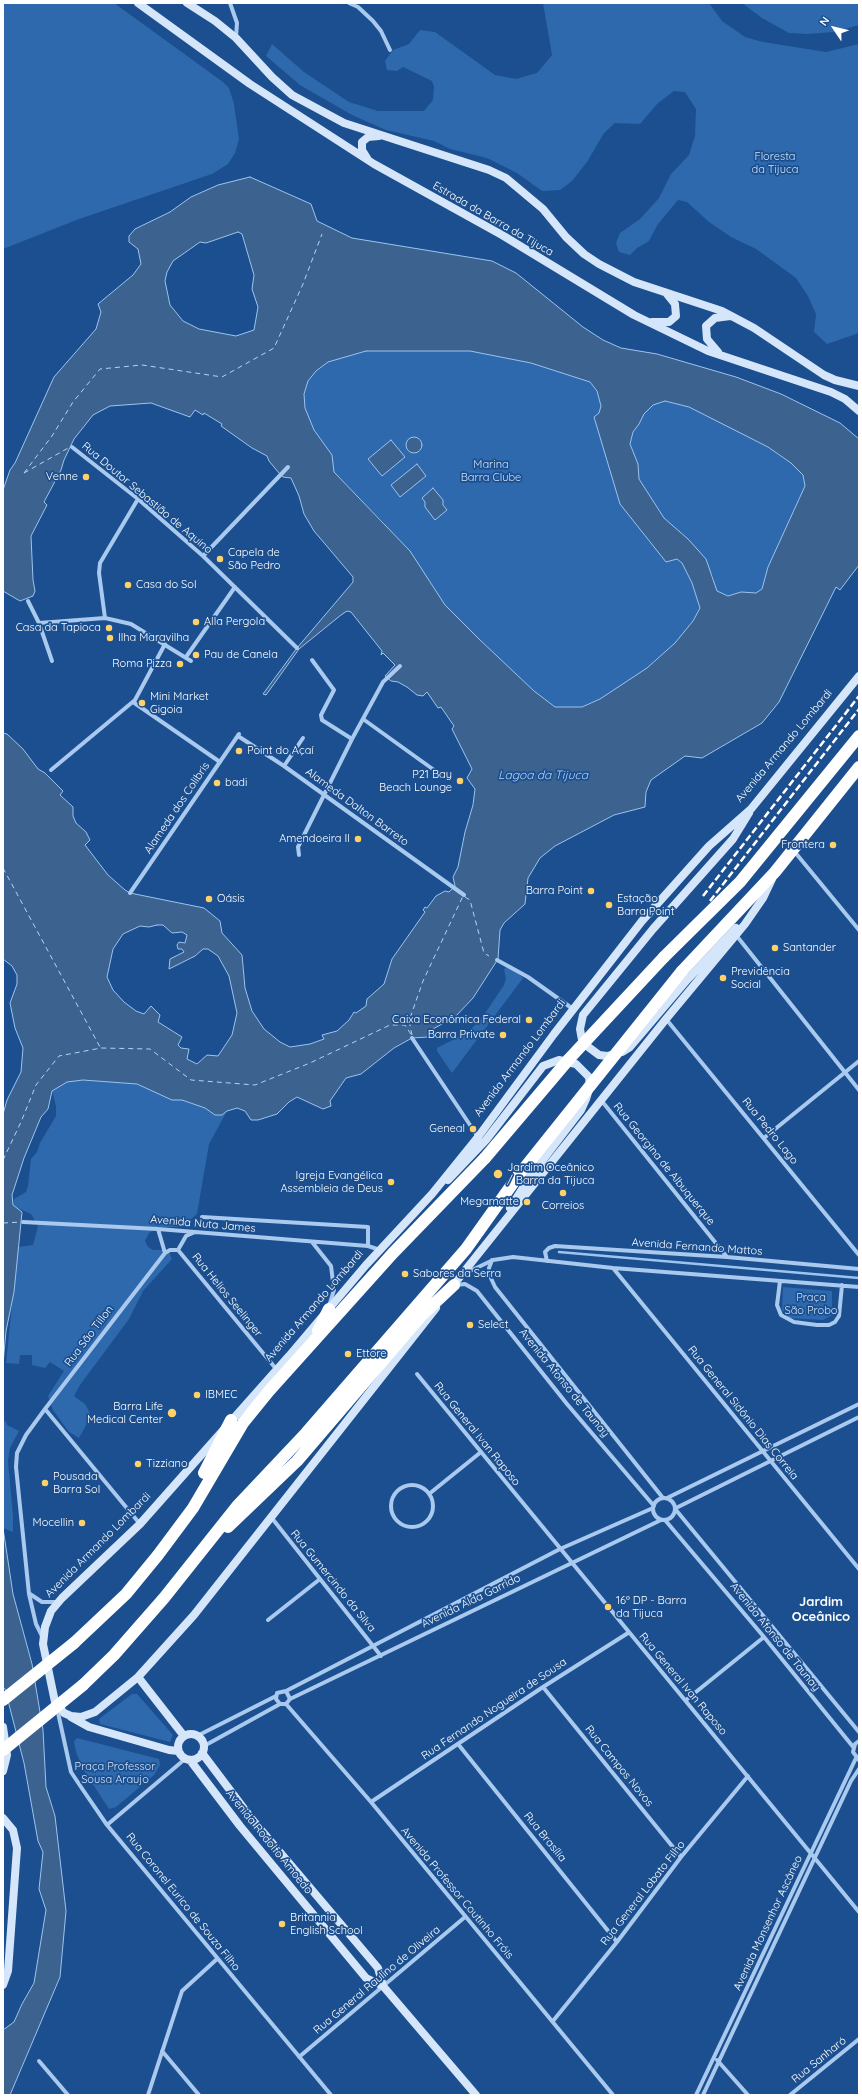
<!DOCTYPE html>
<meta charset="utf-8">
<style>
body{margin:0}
#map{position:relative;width:862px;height:2098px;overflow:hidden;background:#1b4f8f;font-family:Quicksand,sans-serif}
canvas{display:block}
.frame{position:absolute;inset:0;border:4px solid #fff;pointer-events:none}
.north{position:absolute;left:814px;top:8px;width:40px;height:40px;-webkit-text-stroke:3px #1b4f8f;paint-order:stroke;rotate:305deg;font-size:11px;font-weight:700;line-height:16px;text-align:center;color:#fff}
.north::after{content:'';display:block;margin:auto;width:14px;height:18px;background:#fff;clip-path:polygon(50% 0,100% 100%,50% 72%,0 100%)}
</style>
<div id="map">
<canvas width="862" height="2098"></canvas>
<div class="frame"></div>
<div class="north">N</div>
</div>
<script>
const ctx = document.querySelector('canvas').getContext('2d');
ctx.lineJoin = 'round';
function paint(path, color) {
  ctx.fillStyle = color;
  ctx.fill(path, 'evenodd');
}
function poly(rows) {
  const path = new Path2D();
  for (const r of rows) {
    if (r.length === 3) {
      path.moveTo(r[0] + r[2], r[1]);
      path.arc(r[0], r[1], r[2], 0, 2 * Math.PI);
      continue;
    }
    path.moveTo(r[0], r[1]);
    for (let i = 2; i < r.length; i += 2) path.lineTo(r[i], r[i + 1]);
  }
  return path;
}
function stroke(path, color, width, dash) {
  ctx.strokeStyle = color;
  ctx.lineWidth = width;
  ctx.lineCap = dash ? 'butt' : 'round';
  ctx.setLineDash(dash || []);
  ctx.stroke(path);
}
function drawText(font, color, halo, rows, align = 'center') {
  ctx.font = font + ' Quicksand,sans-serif';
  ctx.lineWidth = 3.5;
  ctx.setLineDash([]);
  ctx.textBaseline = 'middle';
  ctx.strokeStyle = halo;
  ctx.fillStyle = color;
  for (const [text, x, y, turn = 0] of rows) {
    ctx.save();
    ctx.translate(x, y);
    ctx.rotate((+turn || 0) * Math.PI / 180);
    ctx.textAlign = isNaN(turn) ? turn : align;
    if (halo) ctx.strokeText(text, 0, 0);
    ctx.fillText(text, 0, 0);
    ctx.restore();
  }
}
paint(poly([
 [3,3,114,3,223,82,229,88,234,104,239,139,235,153,228,164,212,174,79,219,3,249],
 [543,3,709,3,722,21,745,37,763,42,826,52,859,44,859,333,827,344,814,332,816,314,808,296,796,278,756,249,731,237,709,222,687,202,678,200,658,224,649,241,637,248,630,255,619,252,616,243,620,233,640,219,659,198,671,174,689,155,695,136,696,109,685,92,674,91,658,103,640,124,615,123,604,133,587,162,572,181,560,190,542,191,517,173,487,158,450,149,434,141,386,130,352,115,300,85,266,56,272,44,304,72,349,102,378,111,424,111,433,100,434,87,432,81,403,67,397,71,387,70,385,61,393,50,409,44,420,30,435,32,495,75,516,79,537,73,552,55],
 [742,3,859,3,859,25,834,32,807,34,789,33,762,18],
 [366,351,470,351,531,363,590,382,597,391,601,406,599,413,677,559,682,563,692,583,700,607,693,621,675,643,648,668,600,699,581,707,555,707,534,691,479,639,445,605,429,582,383,522,334,472,332,455,314,430,305,408,304,394,308,381,316,371,328,362],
 [665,401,689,407,768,447,791,463,803,475,805,486,768,567,762,589,756,593,741,592,728,596,717,591,714,585,713,576,673,527,664,518,639,479,638,464,630,444,633,432,639,424,644,414,653,405],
 [506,967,512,968,523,978,452,1073,437,1051,437,1048,468,1032,482,1018,504,985,506,978,504,970],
 [83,1080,137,1084,172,1100,182,1100,205,1108,215,1115,222,1115,227,1111,209,1144,197,1214,187,1223,176,1227,161,1227,149,1233,145,1241,148,1247,153,1250,168,1250,172,1259,143,1291,129,1319,80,1385,74,1396,85,1404,90,1413,89,1420,79,1438,69,1432,53,1410,48,1396,64,1371,50,1362,45,1368,32,1365,32,1355,20,1355,19,1364,6,1363,18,1247,33,1245,38,1226,31,1214,13,1206,14,1199,26,1192,28,1186,31,1159,37,1152,40,1143,56,1116,56,1106,52,1091,67,1082],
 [783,1287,832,1291,832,1315,823,1320,789,1318,782,1310],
 [6,1421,7,1425,19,1431,10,1448,8,1461,13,1516,13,1532,3,1528,3,1422],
 [132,1694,137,1694,173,1735,170,1742,100,1724,99,1719],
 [77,1738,159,1759,160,1765,154,1775,116,1807,109,1809,83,1769,76,1752,74,1741]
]), '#2e69ad');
const water = poly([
 [250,177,311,204,317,221,352,238,492,261,516,273,583,327,603,340,621,348,657,354,736,377,781,394,840,423,859,439,859,565,840,590,836,587,779,702,762,723,702,758,685,756,651,780,646,792,645,807,614,815,555,846,540,858,528,878,525,904,504,923,500,930,498,959,473,998,455,1017,431,1030,428,1037,412,1038,394,1048,361,1074,346,1078,330,1101,331,1106,323,1109,297,1097,289,1102,277,1114,258,1120,251,1120,245,1111,237,1108,227,1111,222,1115,215,1115,205,1108,182,1100,172,1100,137,1084,83,1080,67,1082,52,1091,48,1109,41,1117,24,1158,12,1195,13,1205,22,1212,14,1292,6,1331,3,1364,3,1114,7,1100,21,1072,23,1048,15,1028,10,1003,17,984,17,975,12,966,3,959,3,733,7,734,23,749,38,769,45,773,63,791,60,795,73,807,73,816,76,823,86,832,90,840,85,845,108,875,125,890,130,893,204,908,220,921,222,933,242,955,245,988,252,1011,264,1029,280,1042,290,1047,310,1044,324,1039,322,1035,337,1031,349,1020,354,1012,356,1013,366,1006,367,999,384,984,392,959,425,912,423,910,425,907,427,908,436,896,445,891,449,892,455,886,453,877,458,867,465,832,473,805,475,789,467,778,472,769,452,729,454,726,441,707,438,708,427,692,423,696,417,695,407,687,398,682,391,681,385,676,395,665,383,653,381,655,382,651,351,612,347,611,341,615,299,649,266,695,263,694,297,648,353,582,353,577,314,531,304,514,299,496,291,478,283,477,279,473,269,461,267,456,252,448,221,426,222,424,204,413,203,415,195,410,190,417,151,403,110,406,93,415,74,439,64,460,61,470,44,502,47,505,31,536,33,580,35,591,33,596,20,601,3,591,3,490,10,470,15,463,54,377,96,329,101,312,98,304,133,275,141,264,138,249,129,242,129,236,135,229,170,212,191,197,218,185,250,177],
 [238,232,242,234,254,275,252,289,258,307,254,330,236,336,199,329,183,321,170,305,165,281,167,272,173,261,200,242,206,243,238,232],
 [366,351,470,351,531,363,590,382,597,391,601,406,599,413,594,417,620,504,666,562,677,559,682,563,692,583,700,608,693,621,675,643,647,668,600,699,582,707,555,707,534,691,479,639,445,605,410,551,334,472,332,455,314,430,305,408,304,394,308,381,316,371,328,362,366,351],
 [665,401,689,407,768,447,791,463,803,475,805,486,768,567,762,589,756,593,741,592,728,596,717,591,706,559,688,539,664,518,639,479,638,464,630,444,633,432,639,424,644,414,653,405,665,401],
 [157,925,163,925,172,933,182,932,187,935,185,943,179,942,177,945,178,949,182,949,184,952,170,959,169,969,195,956,203,949,208,949,218,956,229,976,237,1013,232,1035,218,1056,207,1055,197,1064,187,1059,189,1049,181,1048,178,1045,182,1037,158,1022,160,1015,151,1006,144,1014,136,1011,124,1002,113,990,107,977,113,949,123,934,140,926,149,927,157,925],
 [414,445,8],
 [391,440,405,457,382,476,368,459,391,440],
 [417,464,426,476,400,497,391,485,417,464],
 [433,488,443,500,443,505,447,510,435,520,425,507,425,502,422,498,433,488],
 [3,1528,13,1594,32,1664,43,1730,46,1787,55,1816,66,1911,60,1977,10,2095,3,2095,3,2030,14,2022,22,2004,34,1983,46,1910,39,1889,43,1852,38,1841,24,1763,5,1689,3,1688,3,1528]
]);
paint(water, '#3c6290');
stroke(water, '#9cc4f0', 1);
stroke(poly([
 [559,1252,859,1278]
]), '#9cc4f0', 2.5);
stroke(poly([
 [24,473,52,436,73,402,100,369,142,365,222,377,274,348,303,284,322,234],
 [24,473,70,447],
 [3,868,100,1047],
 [465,897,470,900,484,953,489,956],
 [412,1035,409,1021,423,981,463,896],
 [3,1160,21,1122,36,1085,59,1056,101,1048,150,1049,191,1080,255,1085,310,1063,390,1025,405,1025,412,1036],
 [3,1223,22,1222]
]), '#b5d3f5', 1, [5, 4]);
stroke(poly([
 [230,3,237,23,236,37],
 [349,3,358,7,373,21,381,31,390,50],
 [72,447,138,499,203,556,297,648],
 [203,556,288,467],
 [28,601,39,623,52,661],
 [105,618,99,573,100,563,138,499],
 [39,623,105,618,131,624,191,661],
 [186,657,235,587],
 [312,660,334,690,321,715,322,720,352,739],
 [133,702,220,762],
 [363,719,434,770],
 [238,736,284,766,464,895],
 [284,766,303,738],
 [51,770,135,700,165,644],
 [794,851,859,930],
 [299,855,298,847,352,739,383,682,400,666],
 [130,893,239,734],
 [736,935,859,1090],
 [497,960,528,977,573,1009],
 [666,1019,859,1255],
 [412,1038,478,1137],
 [601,1100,727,1257],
 [764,1138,859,1061],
 [202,1217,368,1227,368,1246],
 [23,1222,158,1229,368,1246,380,1250],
 [158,1229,165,1253],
 [312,1242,331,1266,334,1290,329,1306],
 [178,1250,186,1236,195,1232],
 [492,1260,489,1268,489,1274,495,1287,663,1498],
 [547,1261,545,1252,549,1248,555,1246,727,1257,859,1269],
 [613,1268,859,1569],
 [466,1273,493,1260,513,1257,613,1268,859,1287],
 [780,1281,777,1305,781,1315,794,1322,817,1325,829,1325,835,1322,839,1316,842,1285],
 [456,1285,465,1284,477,1291,567,1404,654,1506],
 [417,1374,859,1912],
 [45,1409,140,1524],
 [412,1506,21],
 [429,1494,481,1452],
 [664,1509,11],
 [667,1498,859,1404],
 [676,1508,859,1417],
 [676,1510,859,1732],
 [271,1517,381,1656],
 [665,1520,764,1637,854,1748],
 [30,1594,42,1602,58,1602],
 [268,1620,320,1579],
 [43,1638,36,1624,29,1594,16,1467,17,1453,26,1435,45,1409,165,1253,170,1250,178,1250,277,1370],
 [543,1687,681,1857],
 [286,1691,560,1549,653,1508],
 [290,1699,661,1520],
 [686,1700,764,1637],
 [286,1704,371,1802,613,2095],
 [57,1708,71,1772,83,1790,107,1825,331,2095],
 [197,1736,276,1696],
 [859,1741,855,1744,853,1752,859,1760],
 [458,1744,617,1942],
 [204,1746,280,1704,286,1704,290,1699,286,1691,277,1693,276,1699,280,1704],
 [371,1802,543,1687,628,1633],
 [107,1825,185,1759],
 [553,2021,617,1942,681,1857,748,1776],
 [162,2051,199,2095],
 [299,2057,465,1917],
 [717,2060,748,2095],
 [39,2061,68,2095],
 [148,2095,182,1991,217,1959],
 [696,2095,856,1758],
 [703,2095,851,1781,859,1769],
 [790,2095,859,2039]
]), '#a9c9ee', 4);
stroke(poly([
 [138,3,250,84,374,164,502,235,634,315,708,351,831,392,845,399,859,411],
 [187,3,215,21,236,38,272,77,292,95,344,123,489,170,506,178,543,209,566,237,584,254,599,264,634,282,722,311,754,328,824,375,835,380,859,386],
 [367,158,362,150,362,142,368,137,379,136],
 [652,322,669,322,676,316,675,304,667,294],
 [718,352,707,339,706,326,715,318,730,316],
 [736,928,687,980,630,1047,622,1052,607,1056,599,1055,587,1046,582,1040,580,1029,583,1015,653,929,733,839,749,813],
 [448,1180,486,1140,543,1066,559,1060,576,1064,589,1077,590,1086,586,1099,581,1110,532,1174,510,1208],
 [451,1288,666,1019,745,924,763,898,772,879],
 [436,1308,194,1615,138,1677,95,1712,81,1717,71,1716,64,1713,55,1702,43,1644,45,1627,51,1611,62,1598,140,1524,289,1356,366,1265,432,1194,478,1137,554,1034,642,921,709,846,751,809,859,676],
 [138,1677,184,1736],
 [71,1717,89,1727,169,1750,178,1751],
 [3,1727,7,1755,3,1771],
 [191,1747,13],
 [202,1753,251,1818,378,1968,383,1986,476,2095],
 [190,1760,240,1826,366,1978,383,1986],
 [3,1818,13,1830,17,1848,8,1971,3,1985]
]), '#d6e6fa', 8);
stroke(poly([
 [664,957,740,882,859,736],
 [682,971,775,872,859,767],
 [318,1331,329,1309],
 [204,1473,231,1420],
 [228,1527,297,1461,421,1316,454,1285],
 [74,1643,126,1594,158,1555,193,1508,243,1423,269,1391,393,1253,485,1158],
 [83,1685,114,1655,164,1598,238,1505,306,1433,466,1249,518,1176]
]), '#fff', 12);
stroke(poly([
 [703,896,859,696],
 [710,901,859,709]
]), '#fff', 2.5, [7, 3]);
stroke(poly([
 [485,1158,569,1059,664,957],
 [518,1176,682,971],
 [3,1700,74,1643],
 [3,1750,83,1685]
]), '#fff', 12);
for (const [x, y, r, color] of [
 [86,477,4,"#ffd166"],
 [220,559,4,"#ffd166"],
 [128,585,4,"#ffd166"],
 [196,622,4,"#ffd166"],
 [109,628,4,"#ffd166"],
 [110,638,4,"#ffd166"],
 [196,655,4,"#ffd166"],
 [180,664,4,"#ffd166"],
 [142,703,4,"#ffd166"],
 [239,751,4,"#ffd166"],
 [460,781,4,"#ffd166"],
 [217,783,4,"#ffd166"],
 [358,839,4,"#ffd166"],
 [833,845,4,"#ffd166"],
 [591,891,4,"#ffd166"],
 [209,899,4,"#ffd166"],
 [609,905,4,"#ffd166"],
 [775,948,4,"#ffd166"],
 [723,978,4,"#ffd166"],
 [529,1020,4,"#ffd166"],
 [503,1035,4,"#ffd166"],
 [473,1129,4,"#ffd166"],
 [498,1174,5,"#ffd166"],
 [391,1182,4,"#ffd166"],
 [563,1193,4,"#ffd166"],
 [527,1202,4,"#ffd166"],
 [405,1274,4,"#ffd166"],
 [470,1325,4,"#ffd166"],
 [348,1354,4,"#ffd166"],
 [197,1395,4,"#ffd166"],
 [172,1413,5,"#ffd166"],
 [138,1464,4,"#ffd166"],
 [45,1483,4,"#ffd166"],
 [82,1523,4,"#ffd166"],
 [608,1607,4,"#ffd166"],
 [282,1924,4,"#ffd166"]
]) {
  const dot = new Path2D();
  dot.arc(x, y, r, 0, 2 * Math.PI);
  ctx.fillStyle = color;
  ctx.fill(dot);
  stroke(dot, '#1b4f8f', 1.5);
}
drawText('11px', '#cfe3fa', '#1b4f8f', [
 ["Floresta",775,157],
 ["da Tijuca",775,170],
 ["Marina",491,465],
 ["Barra Clube",491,478],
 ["Praça",811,1298],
 ["São Probo",811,1311],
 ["Praça Professor",115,1767],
 ["Sousa Araujo",115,1780]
]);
drawText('11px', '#fff', '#1b4f8f', [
 ["Estrada da Barra da Tijuca",493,219,30],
 ["Rua Doutor Sebastião de Aquino",147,498,40],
 ["Avenida Armando Lombardi",784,746,-50],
 ["Alameda Dalton Barreto",357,807,36],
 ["Alameda dos Colibris",177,808,-56],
 ["Avenida Armando Lombardi",520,1058,-53],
 ["Rua Pedro Lago",770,1131,51],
 ["Rua Georgina de Albuquerque",664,1164,51],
 ["Avenida Nuta James",203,1224,5],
 ["Avenida Fernando Mattos",697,1247,4],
 ["Rua Helios Seelinger",227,1295,51],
 ["Avenida Armando Lombardi",314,1306,-49],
 ["Rua São Tillon",89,1336,-53],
 ["Avenida Afonso de Taunay",564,1383,51],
 ["Rua General Sidônio Dias Correia",743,1413,51],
 ["Rua General Ivan Raposo",477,1434,51],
 ["Avenida Armando Lombardi",98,1545,-45],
 ["Rua Gumercindo da Silva",333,1581,51],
 ["Avenida Alda Garrido",471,1601,-26],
 ["Avenida Afonso de Taunay",775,1637,51],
 ["Rua General Ivan Raposo",683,1684,50],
 ["Rua Fernando Nogueira de Sousa",494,1709,-34],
 ["Rua Campos Novos",619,1766,51],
 ["Rua Brasília",545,1837,51],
 ["Avenida Rodolfo Amoedo",269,1842,51],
 ["Avenida Professor Coutinho Fróis",457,1893,50],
 ["Rua General Lobato Filho",643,1893,-52],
 ["Rua Coronel Eurico de Souza Filho",183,1902,51],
 ["Avenida Monsenhor Ascâneo",768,1923,-65],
 ["Rua General Raulino de Oliveira",377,1980,-40],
 ["Rua Sanharó",819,2060,-39]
]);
drawText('11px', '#fff', '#1b4f8f', [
 ["Venne",78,477,"right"],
 ["Capela de",228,553],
 ["São Pedro",228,566],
 ["Casa do Sol",136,585],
 ["Alla Pergola",204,622],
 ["Casa da Tapioca",101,628,"right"],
 ["Ilha Maravilha",118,638],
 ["Pau de Canela",204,655],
 ["Roma Pizza",172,664,"right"],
 ["Mini Market",150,697],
 ["Gigoia",150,710],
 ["Point do Açaí",247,751],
 ["P21 Bay",452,775,"right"],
 ["Beach Lounge",452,788,"right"],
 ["badi",225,783],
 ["Amendoeira II",350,839,"right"],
 ["Frontera",825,845,"right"],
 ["Barra Point",583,891,"right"],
 ["Oásis",217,899],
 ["Estação",617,899],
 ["Barra Point",617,912],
 ["Santander",783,948],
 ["Previdência",731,972],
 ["Social",731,985],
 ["Caixa Econômica Federal",521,1020,"right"],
 ["Barra Private",495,1035,"right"],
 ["Geneal",465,1129,"right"],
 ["Jardim Oceânico",507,1168],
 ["/ Barra da Tijuca",507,1181],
 ["Igreja Evangélica",383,1176,"right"],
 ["Assembleia de Deus",383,1189,"right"],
 ["Megamatte",519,1202,"right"],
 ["Correios",563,1206,"center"],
 ["Sabores da Serra",413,1274],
 ["Select",478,1325],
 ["Ettore",356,1354],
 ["IBMEC",205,1395],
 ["Barra Life",163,1407,"right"],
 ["Medical Center",163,1420,"right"],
 ["Tizziano",146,1464],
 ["Pousada",53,1477],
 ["Barra Sol",53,1490],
 ["Mocellin",74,1523,"right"],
 ["16º DP - Barra",616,1601],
 ["da Tijuca",616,1614],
 ["Britannia",290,1918],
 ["English School",290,1931]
], 'left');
drawText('italic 12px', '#b5d3f5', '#1b4f8f', [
 ["Lagoa da Tijuca",543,775]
]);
drawText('bold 13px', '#fff', '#1b4f8f', [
 ["Jardim",821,1602],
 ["Oceânico",821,1617]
]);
</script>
